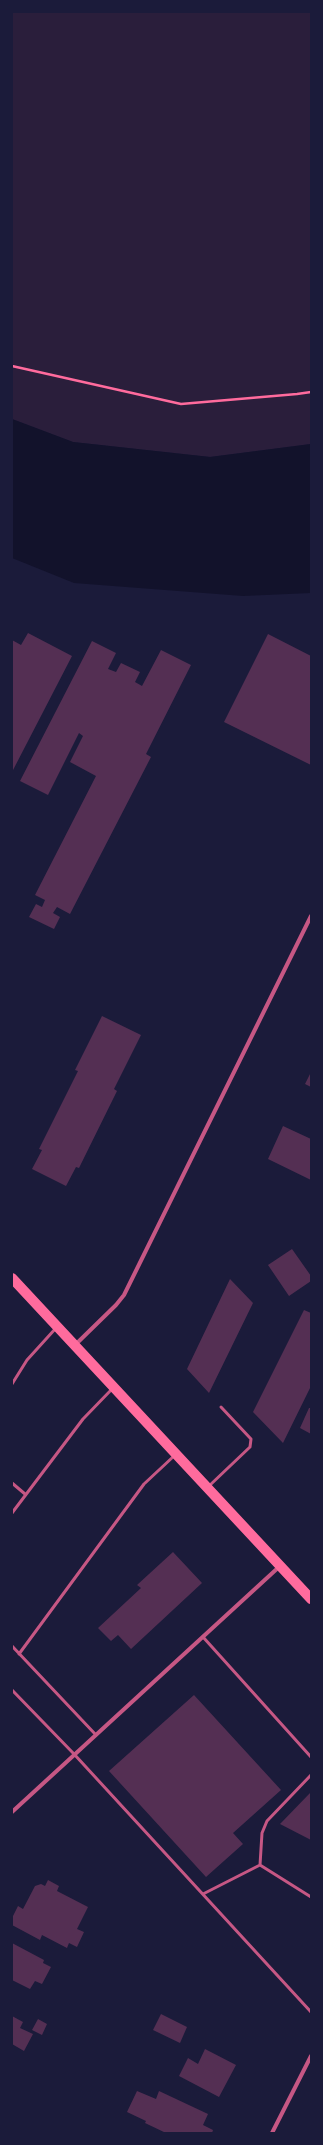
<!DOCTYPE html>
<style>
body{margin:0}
#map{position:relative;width:323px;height:2145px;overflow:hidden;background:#1b1b3a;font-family:"Asap Condensed",sans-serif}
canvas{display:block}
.frame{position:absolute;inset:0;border:13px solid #1b1b3a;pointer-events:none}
</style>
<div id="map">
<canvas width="323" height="2145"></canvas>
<div class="frame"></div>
</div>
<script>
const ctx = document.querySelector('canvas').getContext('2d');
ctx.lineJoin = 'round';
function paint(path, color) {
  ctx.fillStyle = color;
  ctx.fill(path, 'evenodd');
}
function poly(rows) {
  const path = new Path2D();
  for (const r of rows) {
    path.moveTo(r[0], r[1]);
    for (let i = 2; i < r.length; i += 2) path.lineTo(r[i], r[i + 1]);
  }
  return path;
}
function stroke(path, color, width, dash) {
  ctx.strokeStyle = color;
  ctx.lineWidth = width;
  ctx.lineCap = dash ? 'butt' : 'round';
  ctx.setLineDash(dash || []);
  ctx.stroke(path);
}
paint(poly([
 [12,12,311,12,311,444,210,457,73,442,12,419]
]), '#2a1e3b');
paint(poly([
 [12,419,73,442,210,457,311,444,311,593,243,596,74,583,12,558]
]), '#12122b');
paint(poly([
 [28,633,72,656,12,772,12,640,21,645],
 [268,634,311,656,311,765,224,722],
 [92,641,116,653,108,669,116,672,121,663,140,672,135,682,142,686,161,650,191,665,146,754,151,757,70,914,57,907,53,913,60,917,54,929,29,917,36,904,42,907,45,900,35,895,96,776,70,762,83,736,79,733,48,795,20,781],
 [102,1016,141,1035,114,1089,117,1091,79,1168,76,1167,66,1186,32,1169,42,1150,39,1149,78,1071,75,1070],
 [311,1072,311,1087,305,1084],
 [283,1126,311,1139,311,1180,268,1159],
 [292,1249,311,1276,311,1281,289,1296,268,1265],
 [230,1279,253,1303,209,1393,187,1369],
 [304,1310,311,1313,311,1386,283,1443,253,1412],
 [309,1408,311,1408,311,1434,300,1428],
 [173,1552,202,1583,131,1649,118,1635,111,1641,98,1628,141,1588,137,1585],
 [194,1695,281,1790,233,1833,243,1844,206,1877,109,1771],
 [311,1792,311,1840,280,1824],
 [48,1880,59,1886,57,1891,88,1907,77,1929,84,1932,77,1947,69,1943,67,1948,42,1935,40,1940,12,1925,12,1918,18,1906,23,1909,35,1886,41,1884,45,1886],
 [12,1943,44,1960,43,1963,51,1967,42,1984,35,1981,30,1989,12,1980],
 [161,2014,187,2027,180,2043,153,2030],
 [12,2016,23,2022,20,2028,33,2034,24,2051,12,2044],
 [38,2019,47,2024,42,2035,32,2030],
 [205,2049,236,2065,219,2097,179,2076,188,2058,198,2064],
 [137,2091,156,2099,159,2091,208,2114,203,2125,213,2130,212,2133,166,2133,145,2123,146,2121,127,2112]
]), '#542f53');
stroke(poly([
 [12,366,181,404,297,394,311,392]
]), '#ff6b9d', 2.5);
stroke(poly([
 [12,1384,27,1360,56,1328],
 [12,1483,25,1494],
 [209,1486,250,1447,251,1439,221,1407],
 [12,1513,83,1419,113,1388],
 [203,1637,311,1757],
 [12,1646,96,1735],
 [19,1654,144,1484,174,1456],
 [12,1690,74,1754,311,2012],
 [311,1775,267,1821,262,1833,260,1865,311,1897],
 [203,1894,260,1865]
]), '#c65784', 3);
stroke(poly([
 [75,1345,116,1305,124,1295,311,916],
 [12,1812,280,1566],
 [272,2133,311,2056]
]), '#c65784', 4);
stroke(poly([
 [12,1278,311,1599]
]), '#ff6b9d', 10);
</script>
